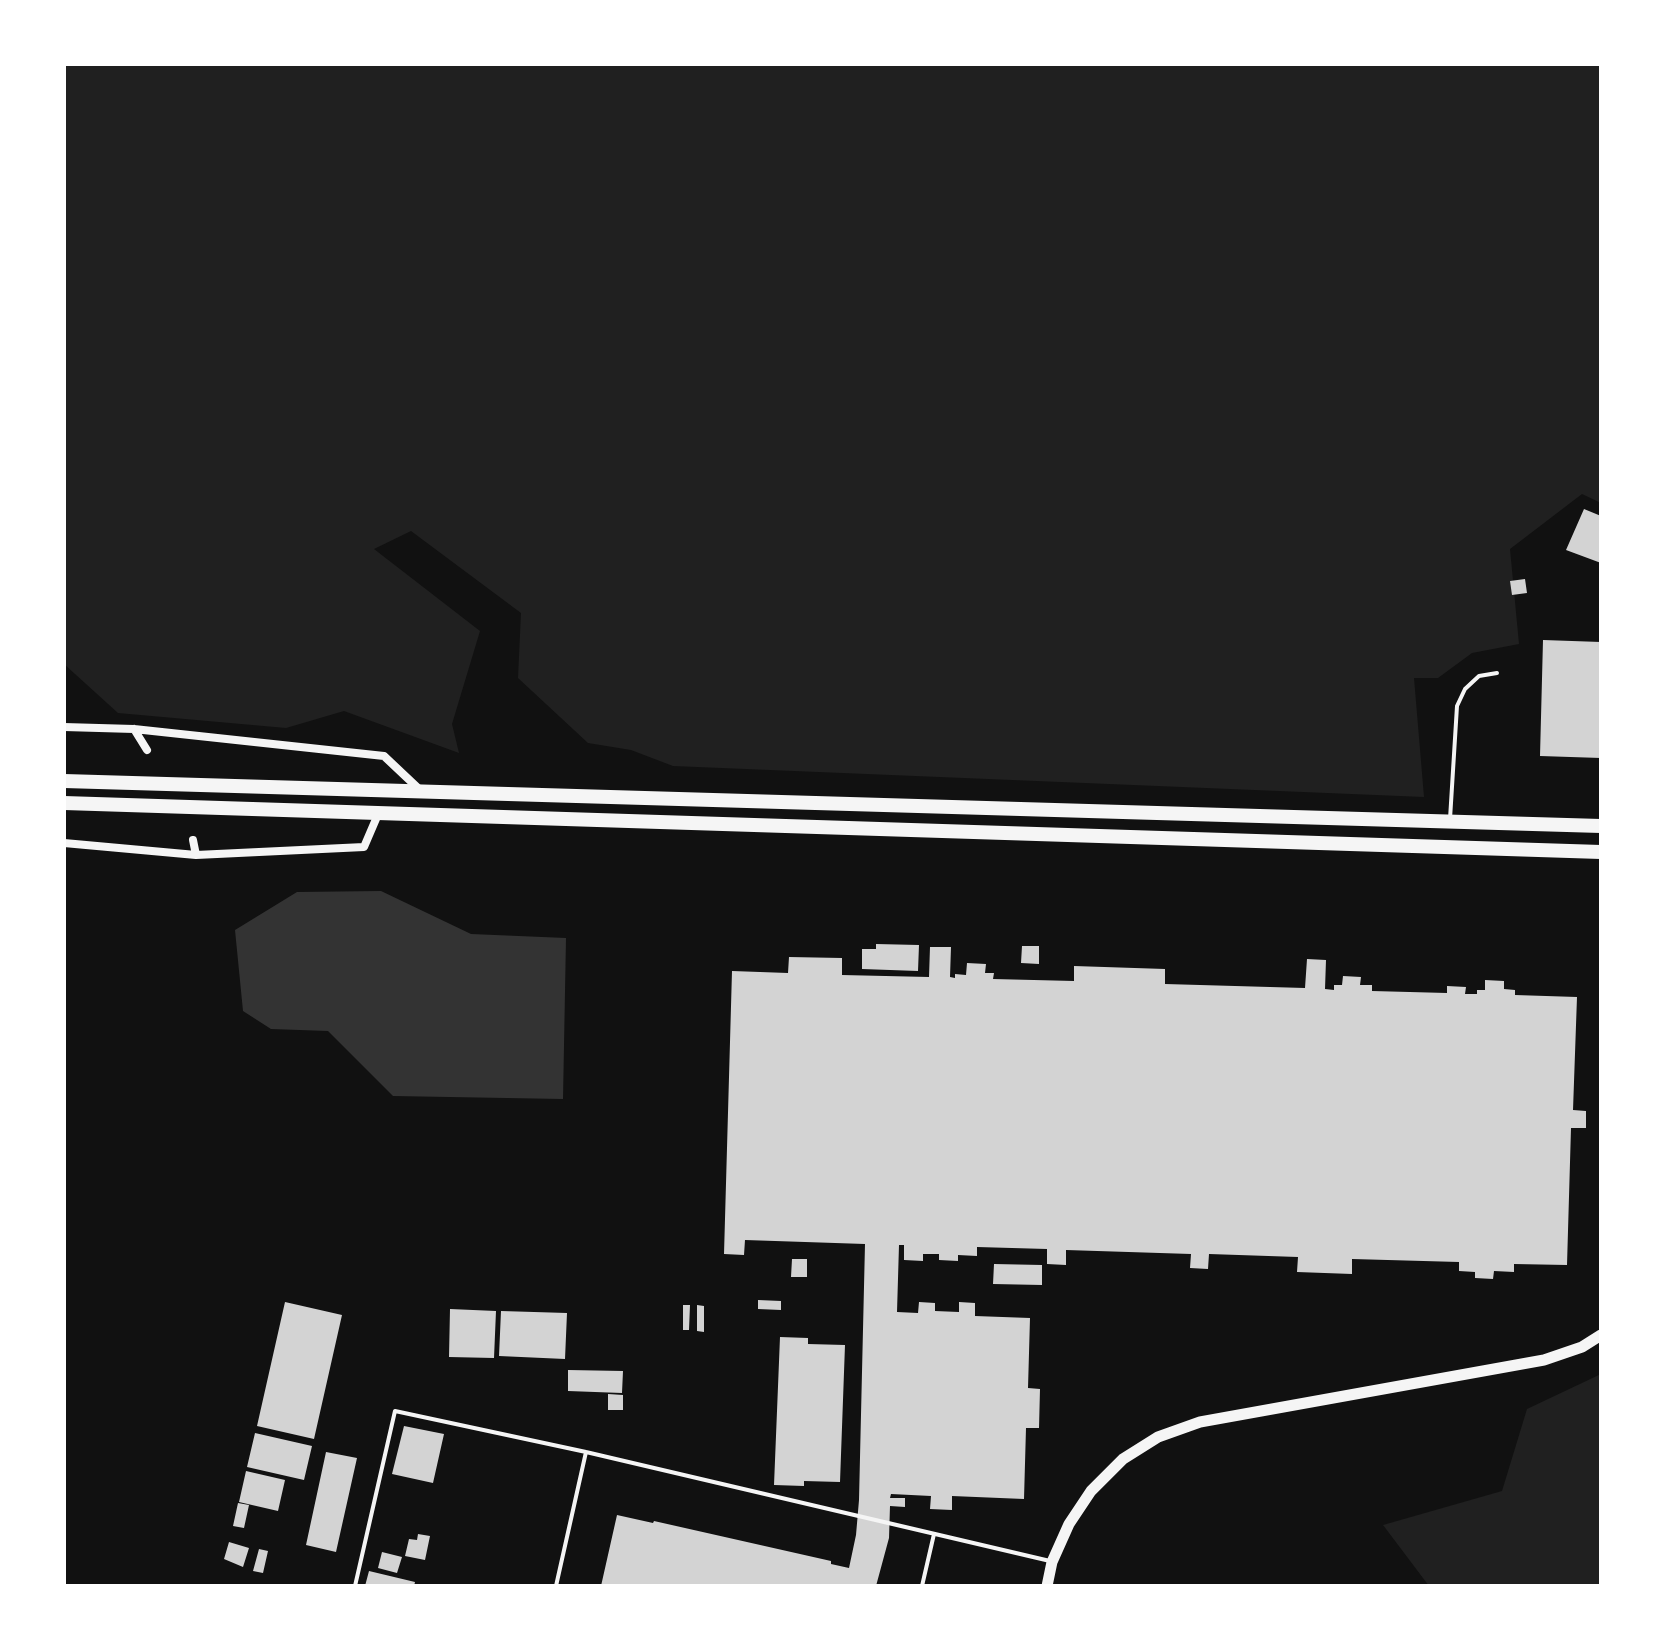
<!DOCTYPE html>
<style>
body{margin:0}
#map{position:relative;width:1665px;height:1650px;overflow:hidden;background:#111;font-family:Jost,sans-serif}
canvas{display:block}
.frame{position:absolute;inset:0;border:66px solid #fff;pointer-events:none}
</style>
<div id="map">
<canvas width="1665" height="1650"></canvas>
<div class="frame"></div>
</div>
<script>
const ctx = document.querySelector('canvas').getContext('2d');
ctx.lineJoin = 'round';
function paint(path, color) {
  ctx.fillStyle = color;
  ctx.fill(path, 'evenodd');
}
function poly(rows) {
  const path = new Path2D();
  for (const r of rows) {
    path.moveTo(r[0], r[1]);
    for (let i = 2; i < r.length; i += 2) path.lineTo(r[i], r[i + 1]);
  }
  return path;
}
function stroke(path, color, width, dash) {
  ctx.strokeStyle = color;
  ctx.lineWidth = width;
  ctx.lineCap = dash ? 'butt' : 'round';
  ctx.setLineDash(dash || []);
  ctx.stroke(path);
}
paint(poly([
 [64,64,1601,64,1601,503,1582,494,1510,549,1519,644,1472,653,1438,678,1414,678,1424,797,673,766,631,750,588,743,518,678,521,613,411,531,374,549,480,631,452,724,459,753,344,711,286,728,118,713,64,664],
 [1601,1374,1601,1586,1429,1586,1383,1525,1502,1491,1527,1409]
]), '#202020');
paint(poly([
 [381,891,471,934,566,938,563,1099,393,1096,328,1031,271,1029,243,1011,235,930,297,892]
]), '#333');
paint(poly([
 [1584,509,1601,516,1601,563,1566,550],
 [1525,579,1527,593,1512,595,1510,581],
 [1543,640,1601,642,1601,758,1540,756],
 [876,944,919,945,918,971,862,969,862,949,876,949],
 [1022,946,1039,946,1039,964,1021,963],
 [930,947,951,947,950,977,955,978,955,974,966,975,967,963,986,964,985,973,994,973,993,979,1074,981,1074,966,1165,969,1165,984,1305,988,1307,959,1326,960,1325,989,1334,990,1334,985,1342,985,1343,976,1361,977,1360,985,1372,985,1372,991,1447,993,1447,986,1466,987,1465,994,1477,994,1477,990,1485,990,1485,980,1504,981,1504,989,1515,990,1515,995,1577,997,1573,1110,1586,1111,1586,1128,1571,1128,1567,1265,1514,1264,1514,1272,1494,1271,1493,1279,1475,1278,1475,1272,1459,1271,1459,1262,1352,1259,1352,1274,1297,1272,1298,1257,1209,1254,1208,1269,1190,1268,1191,1254,1066,1250,1066,1265,1047,1264,1047,1249,977,1247,977,1256,958,1255,958,1261,939,1260,939,1254,923,1254,923,1261,904,1260,904,1245,899,1245,897,1312,918,1313,919,1302,935,1303,935,1311,959,1312,959,1302,975,1303,975,1316,1030,1318,1028,1388,1040,1389,1039,1428,1026,1428,1024,1499,952,1496,952,1510,930,1509,931,1496,891,1494,890,1498,905,1498,905,1507,890,1506,889,1538,876,1586,601,1586,617,1515,653,1523,654,1521,831,1561,831,1564,849,1568,856,1535,859,1500,865,1244,745,1240,744,1255,724,1254,732,971,788,973,789,957,842,958,842,975,929,977],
 [792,1259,807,1259,807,1277,791,1277],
 [994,1264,1042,1265,1042,1285,993,1284],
 [758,1300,781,1301,781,1310,758,1309],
 [285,1302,342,1315,314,1439,257,1426],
 [683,1305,690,1305,689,1330,683,1330],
 [697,1305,704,1306,704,1332,697,1331],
 [450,1309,496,1311,494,1358,449,1357],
 [501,1311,567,1313,565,1359,499,1356],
 [780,1337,808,1338,808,1344,845,1345,840,1482,804,1481,804,1486,774,1485],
 [568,1370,623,1371,622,1393,568,1391],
 [608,1394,623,1395,623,1410,608,1410],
 [404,1426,444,1434,433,1483,392,1474],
 [255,1433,312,1446,304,1480,247,1467],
 [326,1452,357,1458,336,1552,306,1545],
 [246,1471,285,1480,278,1511,239,1502],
 [238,1503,249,1505,244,1528,233,1526],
 [418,1534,430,1536,425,1560,405,1556,409,1539,417,1540],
 [229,1542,249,1548,243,1567,224,1559],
 [259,1549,268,1551,263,1573,253,1571],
 [382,1552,402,1557,397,1573,378,1568],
 [369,1571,415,1582,414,1586,365,1586]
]), '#d3d3d3');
stroke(poly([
 [1450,819,1457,706,1465,689,1479,676,1497,673],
 [355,1586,395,1411,586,1452,1050,1561],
 [556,1586,586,1452],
 [922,1586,934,1534]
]), '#f5f5f5', 4);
stroke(poly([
 [64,727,134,729,384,756,420,790],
 [134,729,147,750],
 [193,840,196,855],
 [64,843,196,855,364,847,379,812]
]), '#f5f5f5', 8);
stroke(poly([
 [1047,1586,1052,1562,1069,1524,1091,1491,1123,1459,1158,1437,1200,1422,1544,1360,1582,1347,1601,1335]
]), '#f5f5f5', 11);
stroke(poly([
 [64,781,1601,826],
 [64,803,1601,852]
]), '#f5f5f5', 14);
</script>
